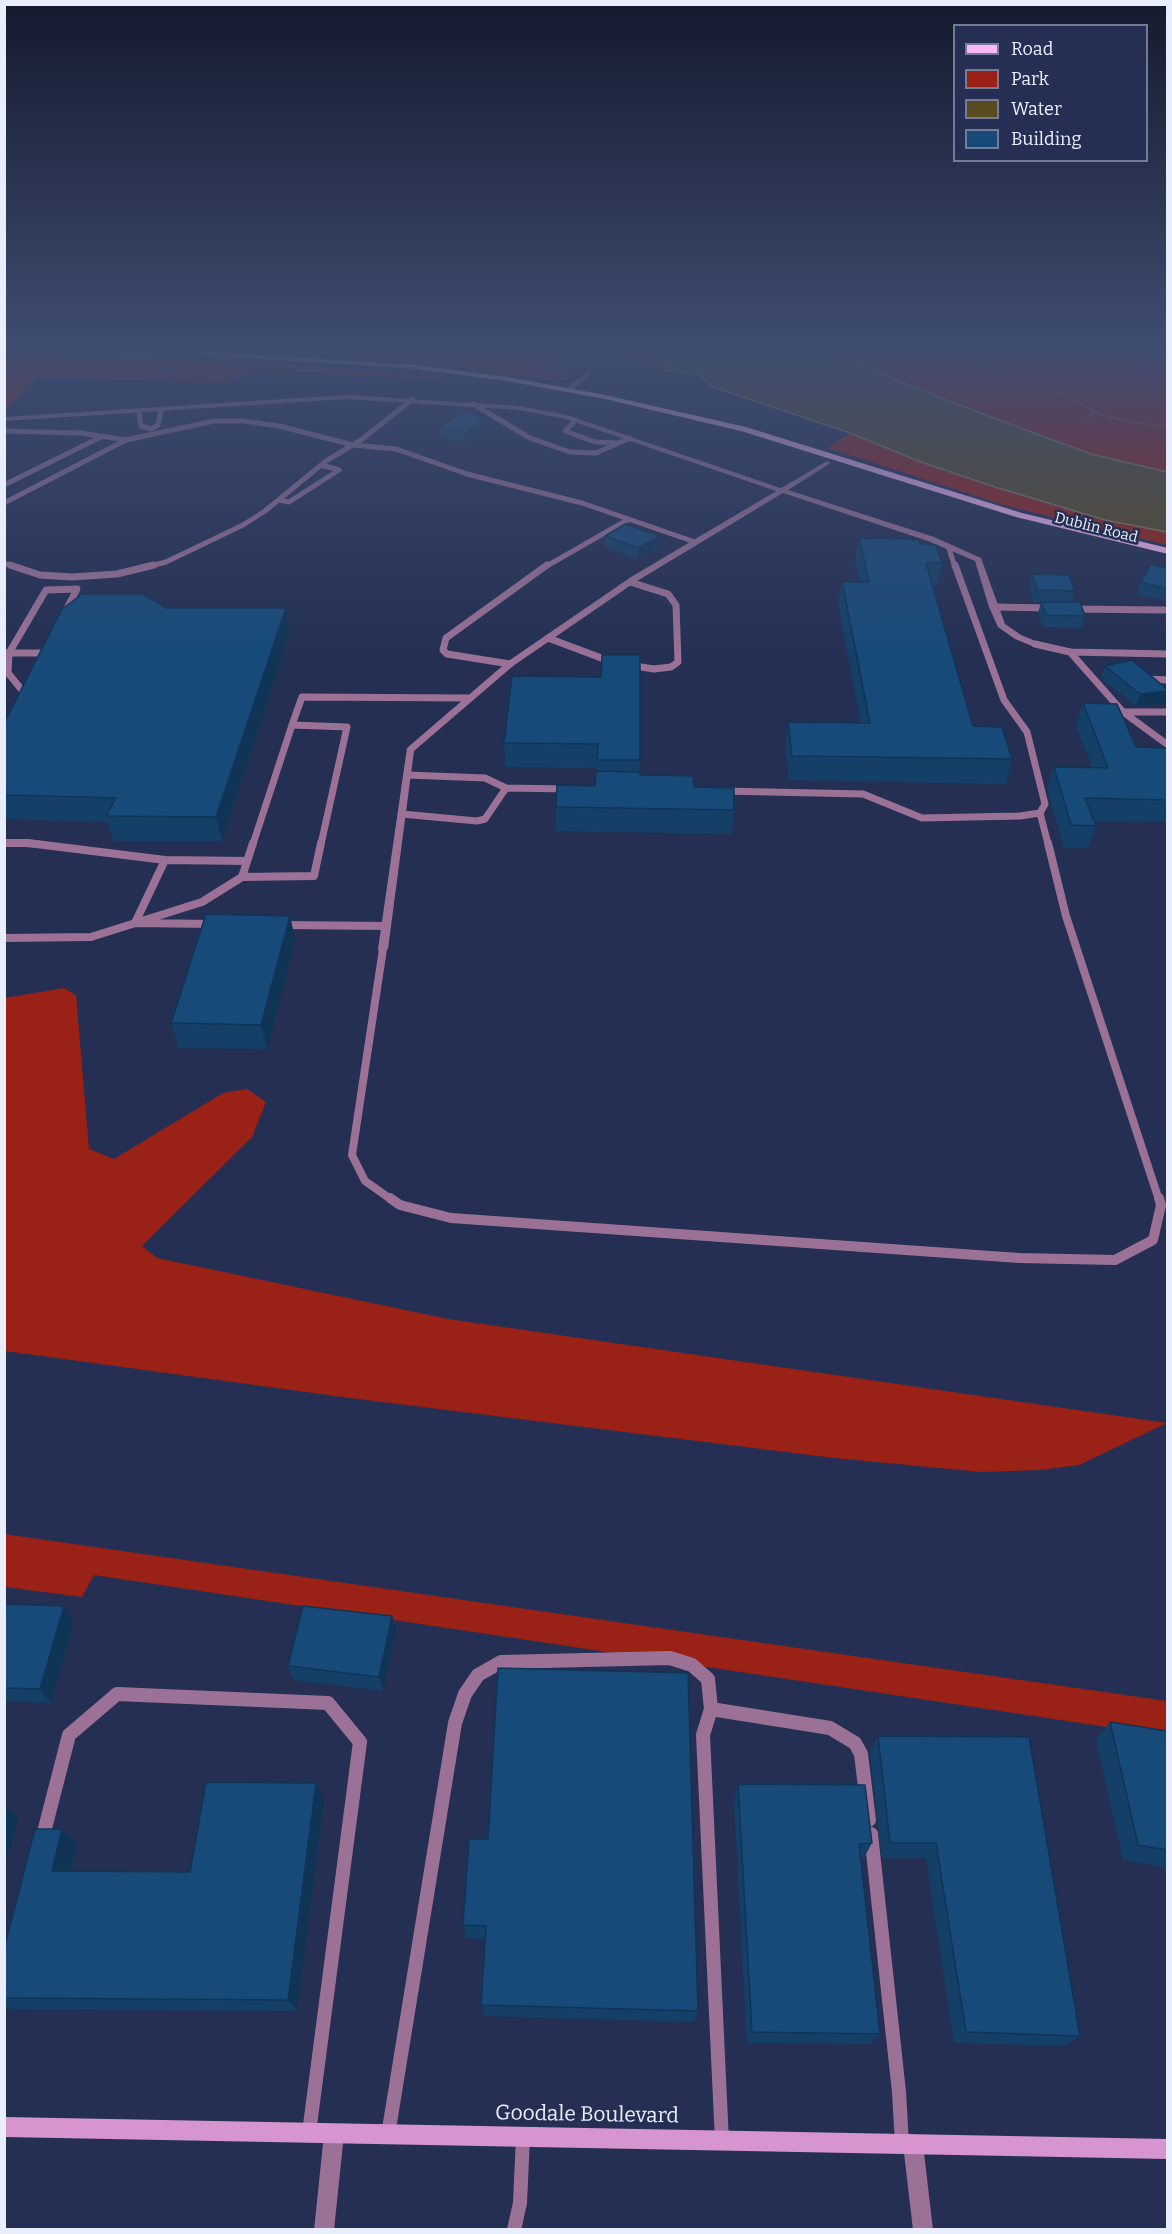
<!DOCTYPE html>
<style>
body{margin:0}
#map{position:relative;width:1172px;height:2234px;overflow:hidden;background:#242f53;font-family:Bitter,serif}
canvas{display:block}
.frame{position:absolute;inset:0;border:6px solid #e9eefd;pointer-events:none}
.legend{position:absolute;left:953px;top:24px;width:195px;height:138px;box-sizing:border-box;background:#242f53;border:2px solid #737b97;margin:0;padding:8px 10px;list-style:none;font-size:18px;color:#e9eefd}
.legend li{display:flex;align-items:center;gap:12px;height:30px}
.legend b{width:30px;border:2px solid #737b97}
</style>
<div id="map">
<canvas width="1172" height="2234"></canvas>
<div class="frame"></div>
<ul class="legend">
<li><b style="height:8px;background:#fbb8f4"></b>Road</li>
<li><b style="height:16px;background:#992115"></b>Park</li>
<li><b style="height:16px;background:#594a1f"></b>Water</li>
<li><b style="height:16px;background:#174a79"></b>Building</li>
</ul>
</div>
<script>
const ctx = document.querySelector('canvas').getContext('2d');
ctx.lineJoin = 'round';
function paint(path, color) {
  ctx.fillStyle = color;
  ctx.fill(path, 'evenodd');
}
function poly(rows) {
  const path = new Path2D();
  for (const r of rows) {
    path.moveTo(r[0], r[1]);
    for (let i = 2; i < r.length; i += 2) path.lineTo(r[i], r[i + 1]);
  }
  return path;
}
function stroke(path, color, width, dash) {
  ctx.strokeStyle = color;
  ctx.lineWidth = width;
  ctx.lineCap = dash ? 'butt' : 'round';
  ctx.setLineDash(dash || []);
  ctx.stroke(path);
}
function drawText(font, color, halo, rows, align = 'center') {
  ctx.font = font + ' Bitter,serif';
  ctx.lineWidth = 5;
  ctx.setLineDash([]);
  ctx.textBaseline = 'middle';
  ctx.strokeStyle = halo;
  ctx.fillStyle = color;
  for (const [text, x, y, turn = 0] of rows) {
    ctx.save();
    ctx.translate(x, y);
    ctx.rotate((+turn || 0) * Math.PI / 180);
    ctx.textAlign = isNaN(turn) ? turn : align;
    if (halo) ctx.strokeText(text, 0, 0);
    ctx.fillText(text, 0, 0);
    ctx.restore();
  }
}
paint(poly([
 [218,349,279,350,581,349,548,369,570,375,570,378,557,381,412,360],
 [613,349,639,349,674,369,671,372,665,372,630,360],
 [838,349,1167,349,1167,472,1091,454,1039,435,912,387,848,358],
 [5,352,332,367,443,378,440,380,256,369,226,382,37,377,5,411],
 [850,433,918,461,995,487,1105,520,1167,532,1167,545,1007,506,828,448],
 [64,988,76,995,89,1149,114,1159,223,1093,247,1089,266,1102,252,1137,142,1246,157,1258,448,1319,1167,1423,1079,1465,1040,1470,981,1472,834,1458,350,1398,5,1351,5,998],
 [4,1534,1167,1701,1167,1736,94,1575,82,1597,5,1587]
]), '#992115');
const water = poly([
 [639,349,838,349,848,358,912,387,1039,435,1091,454,1167,472,1167,532,1105,520,995,487,918,461,850,433,713,387,698,374,682,373,639,349]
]);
paint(water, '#594a1f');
stroke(water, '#847b62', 1.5);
stroke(poly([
 [994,349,996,355,986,363,992,369,1070,397,1092,411,1091,416,1083,418],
 [486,354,569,371],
 [1093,412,1132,423,1168,425]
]), '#8088a3', 2, [1, 2]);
stroke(poly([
 [568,390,587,375],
 [473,404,530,438,570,452,596,453,630,438],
 [139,412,141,426,151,429,158,425,161,411],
 [576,420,565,431,595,442,617,443],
 [4,431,80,433,126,440,214,421,243,421,279,426,353,445,396,449,467,474,582,503,695,542],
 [4,485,103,436],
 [279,500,289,502,339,470,321,465],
 [4,503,126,440],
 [948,546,955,567],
 [4,563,15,567],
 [147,567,166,562,243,525,265,511,326,461,361,440,413,399],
 [545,567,629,519]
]), '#9b7296', 5);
stroke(poly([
 [10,565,40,575,72,577,117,574,154,565],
 [993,607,1051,608],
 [1070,609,1164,610],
 [548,638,612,662],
 [1035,644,1070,652,1168,654],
 [1070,652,1123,712,1168,745],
 [4,653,43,653,46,647],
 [510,664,447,654,443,650,446,638,547,565],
 [628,665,654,669,671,667,678,662,676,605,668,594,630,582],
 [1146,679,1168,680],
 [26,699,26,695,8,673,9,653,46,590,77,589,64,614],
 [1123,712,1168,712],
 [292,725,347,727,321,844],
 [292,725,302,697,468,698],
 [407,775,485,778,506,788,567,789],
 [722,791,863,794,922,818,1020,816,1040,813,1045,804,1027,732,1004,700,955,565],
 [1040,813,1048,844],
 [402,814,477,821,485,819,506,788],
 [4,843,39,844],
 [253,844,292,725]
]), '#9b7296', 7);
stroke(poly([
 [4,843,28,843,165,860],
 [253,843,242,877,314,876,321,843],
 [1048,843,1066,916,1159,1200],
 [214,924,135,923,165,860,247,861],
 [281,925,387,926],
 [4,938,91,937,202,902,242,877],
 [383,949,352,1155,365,1181,392,1200]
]), '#9b7296', 8);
stroke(poly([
 [390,1198,400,1205,451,1218,1019,1258,1115,1260,1153,1240,1161,1205,1159,1198]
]), '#9b7296', 10);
stroke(poly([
 [871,1834,899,2092,902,2144],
 [42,1840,69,1735,117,1694,328,1703,360,1742,309,2133],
 [388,2135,455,1723,465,1694,478,1675,501,1662,670,1658,692,1665,708,1679,711,1709],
 [722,2142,703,1735,711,1709,830,1728,855,1743,861,1754,869,1820],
 [514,2230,520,2203,523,2137]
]), '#9b7296', 14);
paint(poly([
 [827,461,830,463,829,464,788,490,934,537,981,558,1005,624,1021,635,1038,642,1038,646,1032,646,1015,639,998,627,989,607,975,561,928,541,783,493,637,581,513,666,414,751,388,949,383,953,379,952,378,949,407,748,507,662,631,577,827,461],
 [334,2124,341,2127,344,2134,334,2230,314,2230,324,2134,327,2127,334,2124],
 [913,2134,920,2137,923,2144,933,2230,913,2230,903,2144,906,2137,913,2134]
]), '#9b7296');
paint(poly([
 [346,395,519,406,567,415,786,490,779,492,566,419,519,410,346,399,4,421,4,417,346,395]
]), '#9b7296');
paint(poly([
 [4,2117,1168,2139,1168,2159,4,2137,4,2117]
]), '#d695d0');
paint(poly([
 [4,349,145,351,138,349,169,349,417,365,507,377,605,395,746,427,1022,513,1168,548,1168,554,1016,517,741,431,605,399,507,381,417,369,153,352,156,354,152,356,5,351,4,349]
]), '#fbb8f4');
paint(poly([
 [487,418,488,429,466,444,441,438,440,427],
 [605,536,660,536,659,547,638,560,605,547],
 [859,538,920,544,942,563,937,586,932,586,973,726,1012,759,1006,784,789,780,785,746,788,722,861,723,838,605,842,582,860,582,855,561],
 [1167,568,1167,601,1137,594,1141,582],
 [1032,574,1075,591,1072,602,1085,616,1081,628,1043,627,1038,613,1041,602,1034,602,1029,586],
 [166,608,290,631,222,841,113,841,107,822,4,819,4,723],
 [1105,666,1165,703,1136,706,1101,678],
 [512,676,640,760,640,775,694,787,734,810,732,834,556,831,556,807,595,786,597,768,505,767,504,743],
 [1083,703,1136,747,1167,748,1167,822,1094,821,1096,826,1088,848,1064,848,1047,789,1054,767,1092,767,1076,726],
 [290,916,295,940,267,1049,179,1048,171,1023],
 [4,1606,64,1606,74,1621,51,1703,4,1701],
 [396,1631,383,1691,294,1680,288,1666],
 [1110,1722,1167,1731,1167,1868,1123,1860,1096,1740],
 [878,1736,1080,2036,1065,2046,954,2043,926,1858,882,1858,870,1753],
 [738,1784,872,1843,864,1858,861,1858,880,2034,871,2044,747,2043,734,1800],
 [324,1799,297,2011,10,2009,4,2005,4,1949,77,1844,71,1872,190,1872],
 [469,1839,698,2011,694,2022,485,2016,481,2005,485,1939,466,1938,463,1925]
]), '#144068');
paint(poly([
 [487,418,488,429,466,444,465,433],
 [660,536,659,547,638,560,638,548],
 [286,608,290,631,222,841,216,817],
 [1167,691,1167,697,1165,703,1136,706,1140,694],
 [290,916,295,940,267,1049,261,1025],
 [64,1606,74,1621,51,1703,40,1689],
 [392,1616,396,1631,383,1691,379,1677],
 [316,1783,324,1799,297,2011,288,2000],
 [4,1805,18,1819,4,1870],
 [62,1829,77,1844,67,1886,52,1871]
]), '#103455');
const building = poly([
 [463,412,487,418,465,433,440,427,463,412],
 [625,524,660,536,638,548,605,536,625,524],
 [859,538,908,539,919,540,920,544,936,545,942,563,926,563,973,726,1002,727,1012,759,792,756,788,722,870,723,842,582,869,582,859,538],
 [1151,564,1167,568,1167,589,1141,582,1151,564],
 [1032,574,1069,575,1075,591,1037,590,1032,574],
 [82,594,143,594,166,608,286,608,216,817,106,816,116,798,4,795,4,723,62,609,82,594],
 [1041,602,1080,602,1085,616,1046,615,1041,602],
 [602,655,640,655,640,760,597,760,598,744,504,743,512,676,601,677,602,655],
 [1132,660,1167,689,1167,691,1140,694,1105,666,1132,660],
 [1083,703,1117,704,1136,747,1167,748,1167,800,1085,798,1096,826,1071,825,1054,767,1108,768,1083,703],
 [596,771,640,772,640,775,693,776,694,787,734,788,734,810,556,807,557,785,595,786,596,771],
 [206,914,290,916,261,1025,171,1023,206,914],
 [5,1604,64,1606,40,1689,4,1688,5,1604],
 [303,1606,392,1616,379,1677,288,1666,303,1606],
 [498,1668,688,1673,698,2011,481,2005,486,1926,463,1925,469,1839,488,1839,498,1668],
 [1110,1722,1167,1731,1167,1850,1138,1845,1110,1722],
 [878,1736,1029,1737,1080,2036,966,2032,936,1843,890,1843,878,1736],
 [206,1782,316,1783,288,2000,4,1998,4,1949,35,1829,62,1829,52,1871,190,1872,206,1782],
 [738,1784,865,1785,872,1843,859,1844,880,2034,752,2032,738,1784]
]);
paint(building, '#174a79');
stroke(building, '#103455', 1.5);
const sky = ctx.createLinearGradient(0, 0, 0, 661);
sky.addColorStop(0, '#141a2e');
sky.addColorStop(0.53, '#3f4d71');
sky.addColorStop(1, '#3f4d7100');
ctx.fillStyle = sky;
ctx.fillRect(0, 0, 1172, 661);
drawText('15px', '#e9eefd', '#242f53', [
 ["Dublin Road",1096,528,14]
]);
drawText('21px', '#e9eefd', '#242f53', [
 ["Goodale Boulevard",587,2115,1]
]);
</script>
